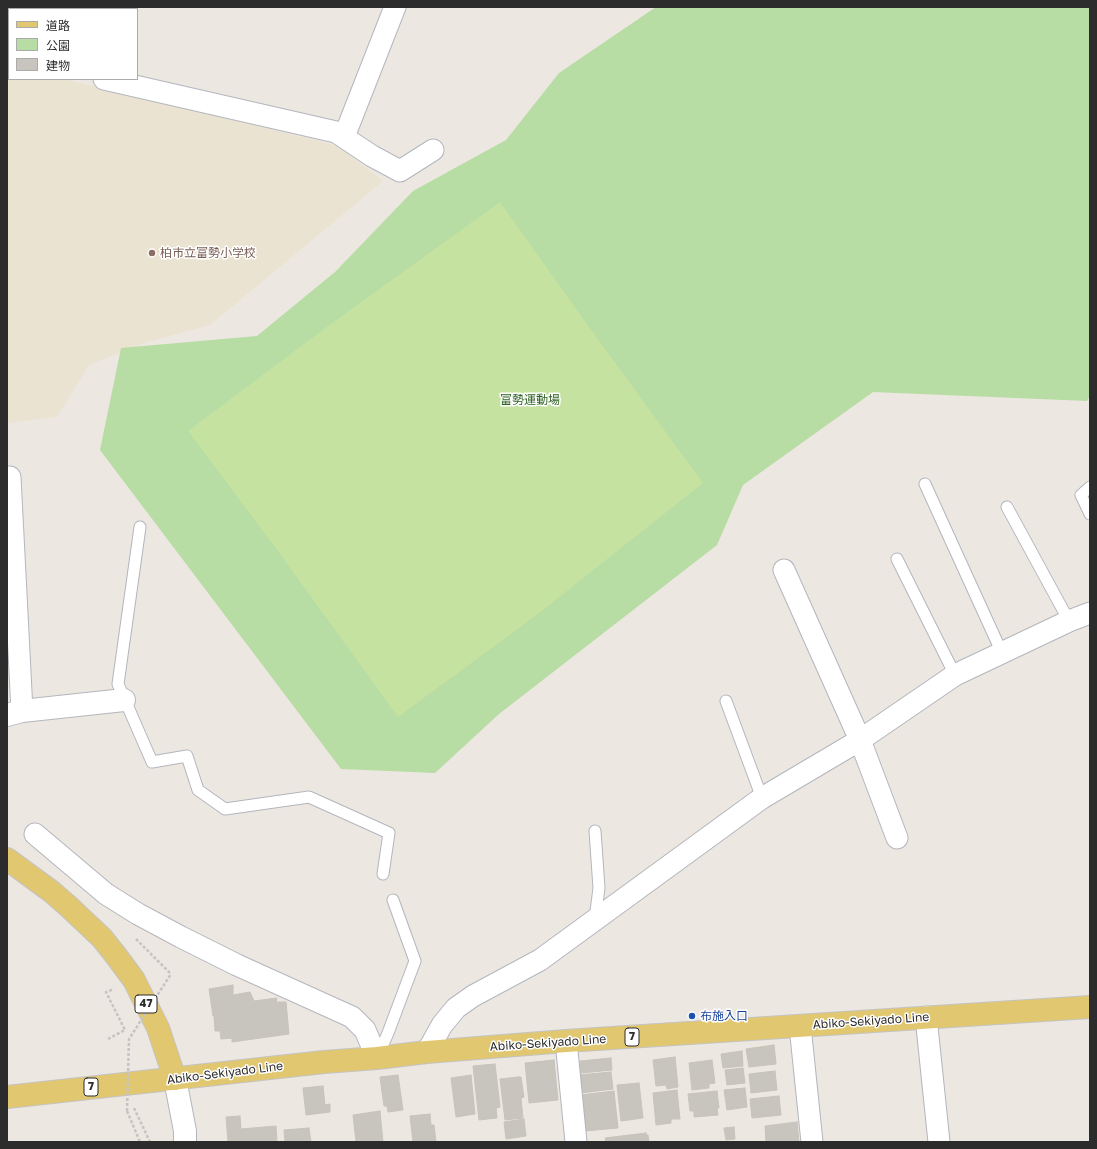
<!DOCTYPE html>
<meta charset="utf-8">
<style>
body{margin:0}
#map{position:relative;width:1097px;height:1149px;overflow:hidden;background:#ece7e0;font-family:"Golos Text","Noto Sans JP",sans-serif}
canvas{display:block}
.frame{position:absolute;inset:0;border:8px solid #2c2c2c;pointer-events:none}
.legend{position:absolute;left:8px;top:8px;width:130px;height:72px;box-sizing:border-box;background:#fff;border:1px solid #ababab;margin:0;padding:5px 7px;list-style:none;font-size:12px;color:#2c2c2c}
.legend li{display:flex;align-items:center;gap:8px;height:20px}
.legend b{width:20px;border:1px solid #ababab}
</style>
<div id="map">
<canvas width="1097" height="1149"></canvas>
<div class="frame"></div>
<ul class="legend">
<li><b style="height:5px;background:#e1c770"></b>道路</li>
<li><b style="height:11px;background:#b7dca4"></b>公園</li>
<li><b style="height:11px;background:#c8c5be"></b>建物</li>
</ul>
</div>
<script>
const ctx = document.querySelector('canvas').getContext('2d');
ctx.lineJoin = 'round';
function paint(path, color) {
  ctx.fillStyle = color;
  ctx.fill(path, 'evenodd');
}
function poly(rows) {
  const path = new Path2D();
  for (const r of rows) {
    path.moveTo(r[0], r[1]);
    for (let i = 2; i < r.length; i += 2) path.lineTo(r[i], r[i + 1]);
  }
  return path;
}
function stroke(path, color, width, dash) {
  ctx.strokeStyle = color;
  ctx.lineWidth = width;
  ctx.lineCap = dash ? 'butt' : 'round';
  ctx.setLineDash(dash || []);
  ctx.stroke(path);
}
function drawText(font, color, halo, rows, align = 'center') {
  ctx.font = font + ' "Golos Text","Noto Sans JP",sans-serif';
  ctx.lineWidth = 3;
  ctx.setLineDash([]);
  ctx.textBaseline = 'middle';
  ctx.strokeStyle = halo;
  ctx.fillStyle = color;
  for (const [text, x, y, turn = 0] of rows) {
    ctx.save();
    ctx.translate(x, y);
    ctx.rotate((+turn || 0) * Math.PI / 180);
    ctx.textAlign = isNaN(turn) ? turn : align;
    if (halo) ctx.strokeText(text, 0, 0);
    ctx.fillText(text, 0, 0);
    ctx.restore();
  }
}
paint(poly([
 [7,64,9,64,9,79,63,79,169,104,338,146,383,181,210,325,144,343,89,365,57,417,7,423]
]), '#ebe3d2');
paint(poly([
 [656,7,1090,7,1090,396,1087,401,873,392,743,485,717,545,499,714,435,773,341,769,100,450,121,348,257,336,335,272,413,191,506,140,559,73]
]), '#b7dca4');
paint(poly([
 [500,202,584,320,703,483,538,614,398,717,280,554,188,431,328,326]
]), '#c6e2a1');
const building = poly([
 [233,985,233,995,250,992,254,1001,277,998,276,1002,286,1002,289,1034,232,1042,232,1038,221,1039,220,1031,215,1031,214,1016,213,1016,209,989,233,985],
 [774,1045,776,1064,749,1067,746,1049,774,1045],
 [742,1051,743,1066,723,1068,721,1054,742,1051],
 [675,1057,678,1087,667,1089,666,1085,656,1086,653,1060,675,1057],
 [611,1058,612,1070,581,1073,580,1061,611,1058],
 [554,1060,558,1100,529,1103,525,1063,554,1060],
 [712,1060,715,1083,709,1084,709,1088,692,1090,689,1063,712,1060],
 [495,1064,500,1107,496,1108,497,1118,479,1120,473,1066,495,1064],
 [743,1068,745,1083,727,1085,725,1070,743,1068],
 [775,1071,777,1090,751,1093,749,1074,775,1071],
 [611,1072,613,1089,581,1093,579,1075,611,1072],
 [398,1075,403,1110,388,1112,387,1106,384,1106,380,1077,398,1075],
 [471,1075,475,1114,456,1117,451,1078,471,1075],
 [518,1077,521,1077,524,1097,521,1098,523,1118,505,1120,500,1079,518,1077],
 [639,1083,643,1118,621,1121,617,1085,639,1083],
 [323,1086,325,1105,330,1104,330,1112,306,1115,303,1088,323,1086],
 [745,1088,747,1107,727,1110,724,1090,745,1088],
 [677,1090,680,1119,671,1119,671,1123,656,1125,653,1093,677,1090],
 [614,1091,618,1128,585,1131,581,1095,614,1091],
 [717,1091,719,1108,717,1108,718,1115,694,1117,694,1111,690,1111,688,1094,717,1091],
 [779,1096,781,1115,752,1118,750,1099,779,1096],
 [380,1111,383,1142,356,1142,353,1115,380,1111],
 [430,1114,431,1125,434,1125,436,1142,413,1142,410,1116,430,1114],
 [240,1116,241,1129,276,1126,277,1142,228,1142,226,1117,240,1116],
 [524,1119,526,1136,506,1139,504,1122,524,1119],
 [797,1122,799,1142,766,1142,765,1126,797,1122],
 [734,1127,735,1139,726,1140,724,1128,734,1127],
 [309,1128,311,1142,285,1142,284,1130,309,1128],
 [646,1133,646,1135,648,1135,649,1142,606,1142,605,1138,646,1133]
]);
paint(building, '#c8c5be');
stroke(building, '#c7c3ba', 1);
const lane = poly([
 [925,484,1002,653],
 [1090,487,1081,495,1090,514],
 [1007,507,1069,621],
 [140,527,118,684,152,762,187,756,198,790,225,809,309,797,389,833,383,874],
 [897,559,955,675],
 [726,701,762,798],
 [595,919,599,888,595,831],
 [377,1058,388,1033,415,961,393,900]
]);
const street = poly([
 [104,79,336,132,372,156,400,171,433,150],
 [344,137,395,7],
 [7,477,10,477,22,711],
 [784,570,860,740,897,838],
 [35,834,106,894,138,914,181,937,237,965,352,1017,365,1030,377,1058],
 [926,1017,939,1142],
 [800,1026,812,1142],
 [566,1041,576,1142],
 [427,1052,442,1025,456,1008,473,996,540,960,762,798,860,740,955,675,1069,621,1090,613]
]);
const secondary = poly([
 [27,9,28,7],
 [7,40,9,40],
 [7,715,22,711,124,700],
 [175,1079,185,1131,185,1142]
]);
const primary = poly([
 [7,859,52,892,68,906,102,938,117,957,134,980,158,1028,175,1079],
 [7,1097,324,1062,377,1058,427,1052,566,1041,1090,1007]
]);
stroke(lane, '#b4b6be', 13);
stroke(street, '#b4b6be', 23);
stroke(secondary, '#b4b6be', 24);
stroke(primary, '#c4c4c4', 24);
stroke(poly([
 [136,939,171,974],
 [108,1039,125,1030,106,992,114,989],
 [134,1108,150,1142],
 [127,1111,140,1142]
]), '#c4c4c4', 2.5, [3, 2]);
stroke(lane, '#fff', 11);
stroke(street, '#fff', 21);
stroke(secondary, '#fff', 22);
stroke(primary, '#e1c770', 22);
stroke(poly([
 [127,1111,129,1039,171,974]
]), '#c4c4c4', 2.5, [3, 2]);
for (const [x, y, r, color] of [
 [152,253,4,"#8d6e63"],
 [692,1016,4,"#1a4fb4"]
]) {
  const dot = new Path2D();
  dot.arc(x, y, r, 0, 2 * Math.PI);
  ctx.fillStyle = color;
  ctx.fill(dot);
  stroke(dot, '#fff', 1.5);
}
for (const [x, y, w] of [
 [146,1004,22],
 [632,1037,14],
 [91,1087,14]
]) {
  const box = new Path2D();
  box.roundRect(x - w / 2, y - 9, w, 18, 3);
  ctx.fillStyle = '#fff';
  ctx.fill(box);
  stroke(box, '#2c2c2c', 1);
}
drawText('bold 11px', '#2c2c2c', null, [
 ["47",146,1004],
 ["7",632,1037],
 ["7",91,1087]
]);
drawText('12px', '#785e54', '#fff', [
 ["柏市立富勢小学校",160,253]
], 'left');
drawText('12px', '#306224', '#fff', [
 ["富勢運動場",530,400]
]);
drawText('12px', '#164399', '#fff', [
 ["布施入口",700,1016]
], 'left');
drawText('12px', '#2c2c2c', '#fff', [
 ["Abiko-Sekiyado Line",871,1021,-4],
 ["Abiko-Sekiyado Line",548,1043,-4],
 ["Abiko-Sekiyado Line",225,1073,-7]
]);
</script>
